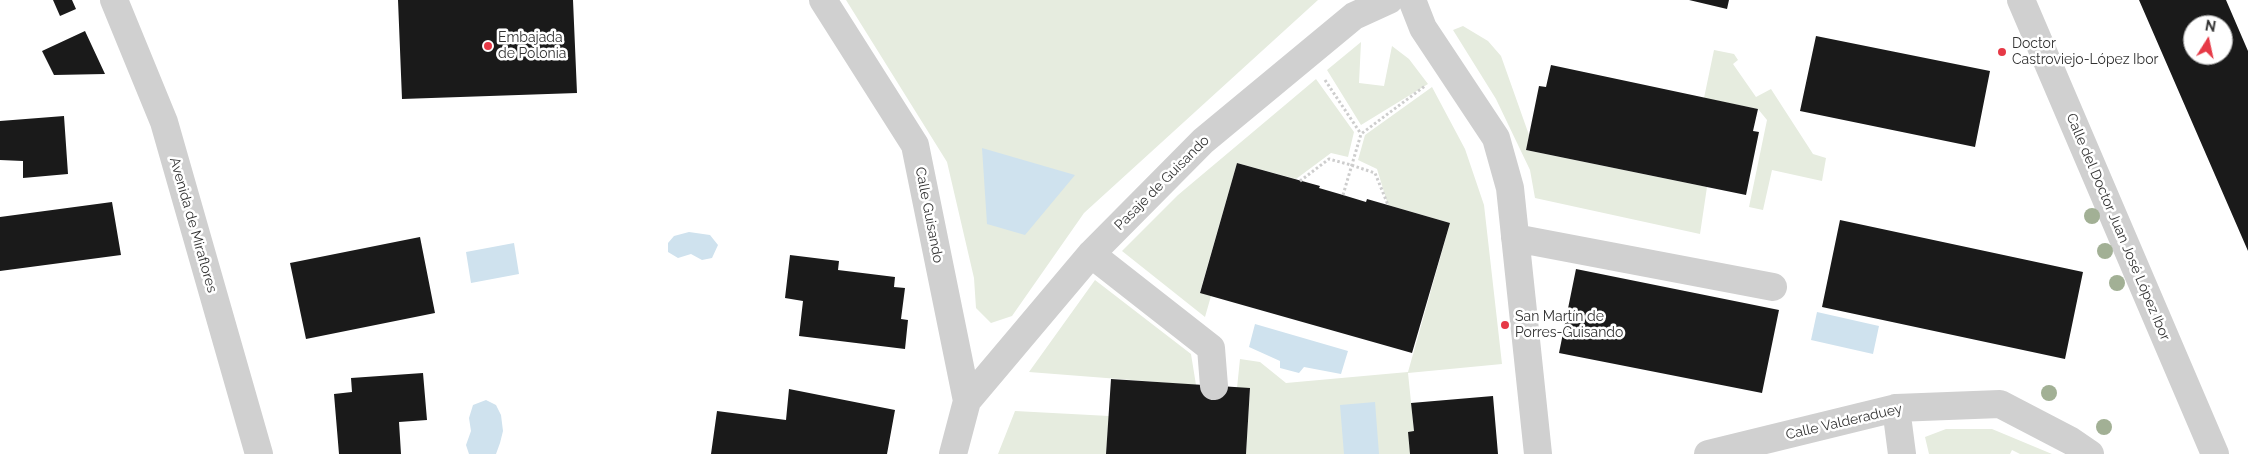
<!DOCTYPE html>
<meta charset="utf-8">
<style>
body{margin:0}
#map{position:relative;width:2248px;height:454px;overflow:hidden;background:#fff;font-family:Raleway,sans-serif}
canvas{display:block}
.north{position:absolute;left:2183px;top:15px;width:50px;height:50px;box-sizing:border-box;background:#fff;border:1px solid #adadad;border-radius:50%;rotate:10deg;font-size:14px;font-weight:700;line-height:20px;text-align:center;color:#333}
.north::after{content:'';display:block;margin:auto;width:18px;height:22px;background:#e63946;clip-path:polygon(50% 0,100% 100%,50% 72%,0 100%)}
</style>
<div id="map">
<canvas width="2248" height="454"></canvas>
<div class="north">N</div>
</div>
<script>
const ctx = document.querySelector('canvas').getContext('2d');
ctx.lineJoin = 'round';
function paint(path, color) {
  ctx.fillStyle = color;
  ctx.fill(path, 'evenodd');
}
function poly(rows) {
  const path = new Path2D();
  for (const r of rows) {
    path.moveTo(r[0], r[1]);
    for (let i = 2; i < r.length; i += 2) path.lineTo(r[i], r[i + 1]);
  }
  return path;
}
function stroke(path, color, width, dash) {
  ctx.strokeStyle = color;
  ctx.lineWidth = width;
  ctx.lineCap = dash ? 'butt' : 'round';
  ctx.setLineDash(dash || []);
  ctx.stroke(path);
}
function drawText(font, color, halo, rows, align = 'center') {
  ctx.font = font + ' Raleway,sans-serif';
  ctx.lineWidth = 5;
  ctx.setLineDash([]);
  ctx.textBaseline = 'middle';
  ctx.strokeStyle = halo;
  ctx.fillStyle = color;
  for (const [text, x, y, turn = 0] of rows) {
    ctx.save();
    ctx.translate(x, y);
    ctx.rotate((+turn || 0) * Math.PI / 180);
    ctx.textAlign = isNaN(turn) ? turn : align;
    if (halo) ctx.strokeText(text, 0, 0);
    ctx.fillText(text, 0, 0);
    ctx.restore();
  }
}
paint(poly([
 [846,0,1318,0,1084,213,1012,316,991,323,976,308,974,278,947,162],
 [1463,26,1488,41,1501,56,1529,135,1526,150,1707,187,1700,234,1535,198,1530,170,1496,99,1453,30],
 [1361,42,1359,83,1384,86,1392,46,1409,59,1428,84,1361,125,1327,70],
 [1714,50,1734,54,1738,60,1733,64,1756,97,1771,89,1813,154,1826,158,1822,181,1772,170,1763,210,1749,207,1767,120,1758,109,1704,98],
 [1316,79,1354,132,1348,157,1331,153,1296,179,1237,163,1200,292,1211,296,1205,317,1122,251,1178,195],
 [1432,87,1465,149,1484,205,1502,364,1408,373,1414,431,1410,454,1246,454,1250,389,1237,388,1240,359,1260,362,1286,383,1408,372,1450,223,1388,205,1377,169,1358,160,1365,135],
 [1095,280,1191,354,1196,385,1029,372],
 [1015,411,1109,416,1106,454,998,454],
 [1946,429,1992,429,2052,454,2020,454,2012,450,2010,454,1929,454,1925,437]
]), '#e6ecdf');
paint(poly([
 [982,148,1075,175,1025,235,987,224],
 [689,232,710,235,718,245,712,258,702,260,691,254,678,258,668,252,668,243,674,236],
 [514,243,519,274,471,283,466,252],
 [1817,312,1879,326,1873,354,1811,340],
 [1255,324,1348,351,1341,374,1304,367,1299,373,1280,368,1280,361,1249,347],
 [486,400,496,405,501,415,503,431,500,443,496,454,469,454,466,445,471,431,469,418,473,405],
 [1375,402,1379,454,1344,454,1340,405]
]), '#cfe2ee');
paint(poly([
 [53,0,72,0,76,9,60,16],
 [398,0,573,0,577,93,402,99],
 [1689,0,1729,0,1727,9],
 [2139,0,2226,0,2248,51,2248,251],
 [2193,25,2223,25,2223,55,2193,55],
 [85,31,105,74,54,75,42,51],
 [1816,36,1990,71,1975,147,1800,111],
 [1551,65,1758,109,1753,131,1759,132,1746,195,1526,150,1539,86,1546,87],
 [64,116,68,174,23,178,23,161,0,160,0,121],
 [1237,163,1320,186,1319,188,1343,195,1366,202,1367,199,1450,223,1412,353,1200,293],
 [112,202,121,255,0,271,0,217],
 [1840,220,2083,272,2065,359,1822,307],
 [420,237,435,313,306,339,290,263],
 [790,255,839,261,838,270,895,277,894,287,905,288,901,319,908,320,905,349,799,336,803,301,785,298],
 [1576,269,1779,310,1762,393,1559,353],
 [423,373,427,420,399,422,401,454,339,454,334,394,352,392,351,378],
 [1111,379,1250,388,1246,454,1106,454],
 [789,389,895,410,887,454,711,454,717,411,786,420],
 [1493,396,1498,454,1410,454,1408,432,1414,431,1411,403]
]), '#1a1a1a');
stroke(poly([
 [1325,80,1361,134],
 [1300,181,1329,159,1351,165,1375,173,1388,205],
 [1343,195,1361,134,1425,86]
]), '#cdcdcd', 3, [2.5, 2.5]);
stroke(poly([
 [114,0,164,122,259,454],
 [823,0,915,145,967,401,953,454],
 [1412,0,1423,28,1496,138,1510,188,1538,454],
 [2021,0,2215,454],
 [1515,238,1773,287],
 [1091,254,1211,348,1214,386],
 [967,401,1091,254,1203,141,1354,16,1389,0],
 [1896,408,1902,454],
 [1708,454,1896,408,2000,404,2071,441,2090,454]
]), '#d0d0d0', 28);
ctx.fillStyle = '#a2b095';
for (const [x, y] of [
 [2092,216],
 [2105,251],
 [2117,283],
 [2049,393],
 [2104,427]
]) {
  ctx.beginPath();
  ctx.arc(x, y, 8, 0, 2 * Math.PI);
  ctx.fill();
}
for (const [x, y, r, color] of [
 [488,46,5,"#e63946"],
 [2002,52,5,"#e63946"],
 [1505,325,5,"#e63946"]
]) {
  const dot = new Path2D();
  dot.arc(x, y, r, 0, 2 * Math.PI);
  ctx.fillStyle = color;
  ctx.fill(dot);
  stroke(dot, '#fff', 2);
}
drawText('14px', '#333', '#fff', [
 ["Embajada",498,38],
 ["de Polonia",498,54],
 ["Doctor",2012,44],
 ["Castroviejo-López Ibor",2012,60],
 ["San Martín de",1515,317],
 ["Porres-Guisando",1515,333]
], 'left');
drawText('14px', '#333', '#fff', [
 ["Pasaje de Guisando",1162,183,-45],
 ["Calle Guisando",929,215,79],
 ["Avenida de Miraflores",193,225,74],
 ["Calle del Doctor Juan José López Ibor",2118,227,67],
 ["Calle Valderaduey",1844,422,-13]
]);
</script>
